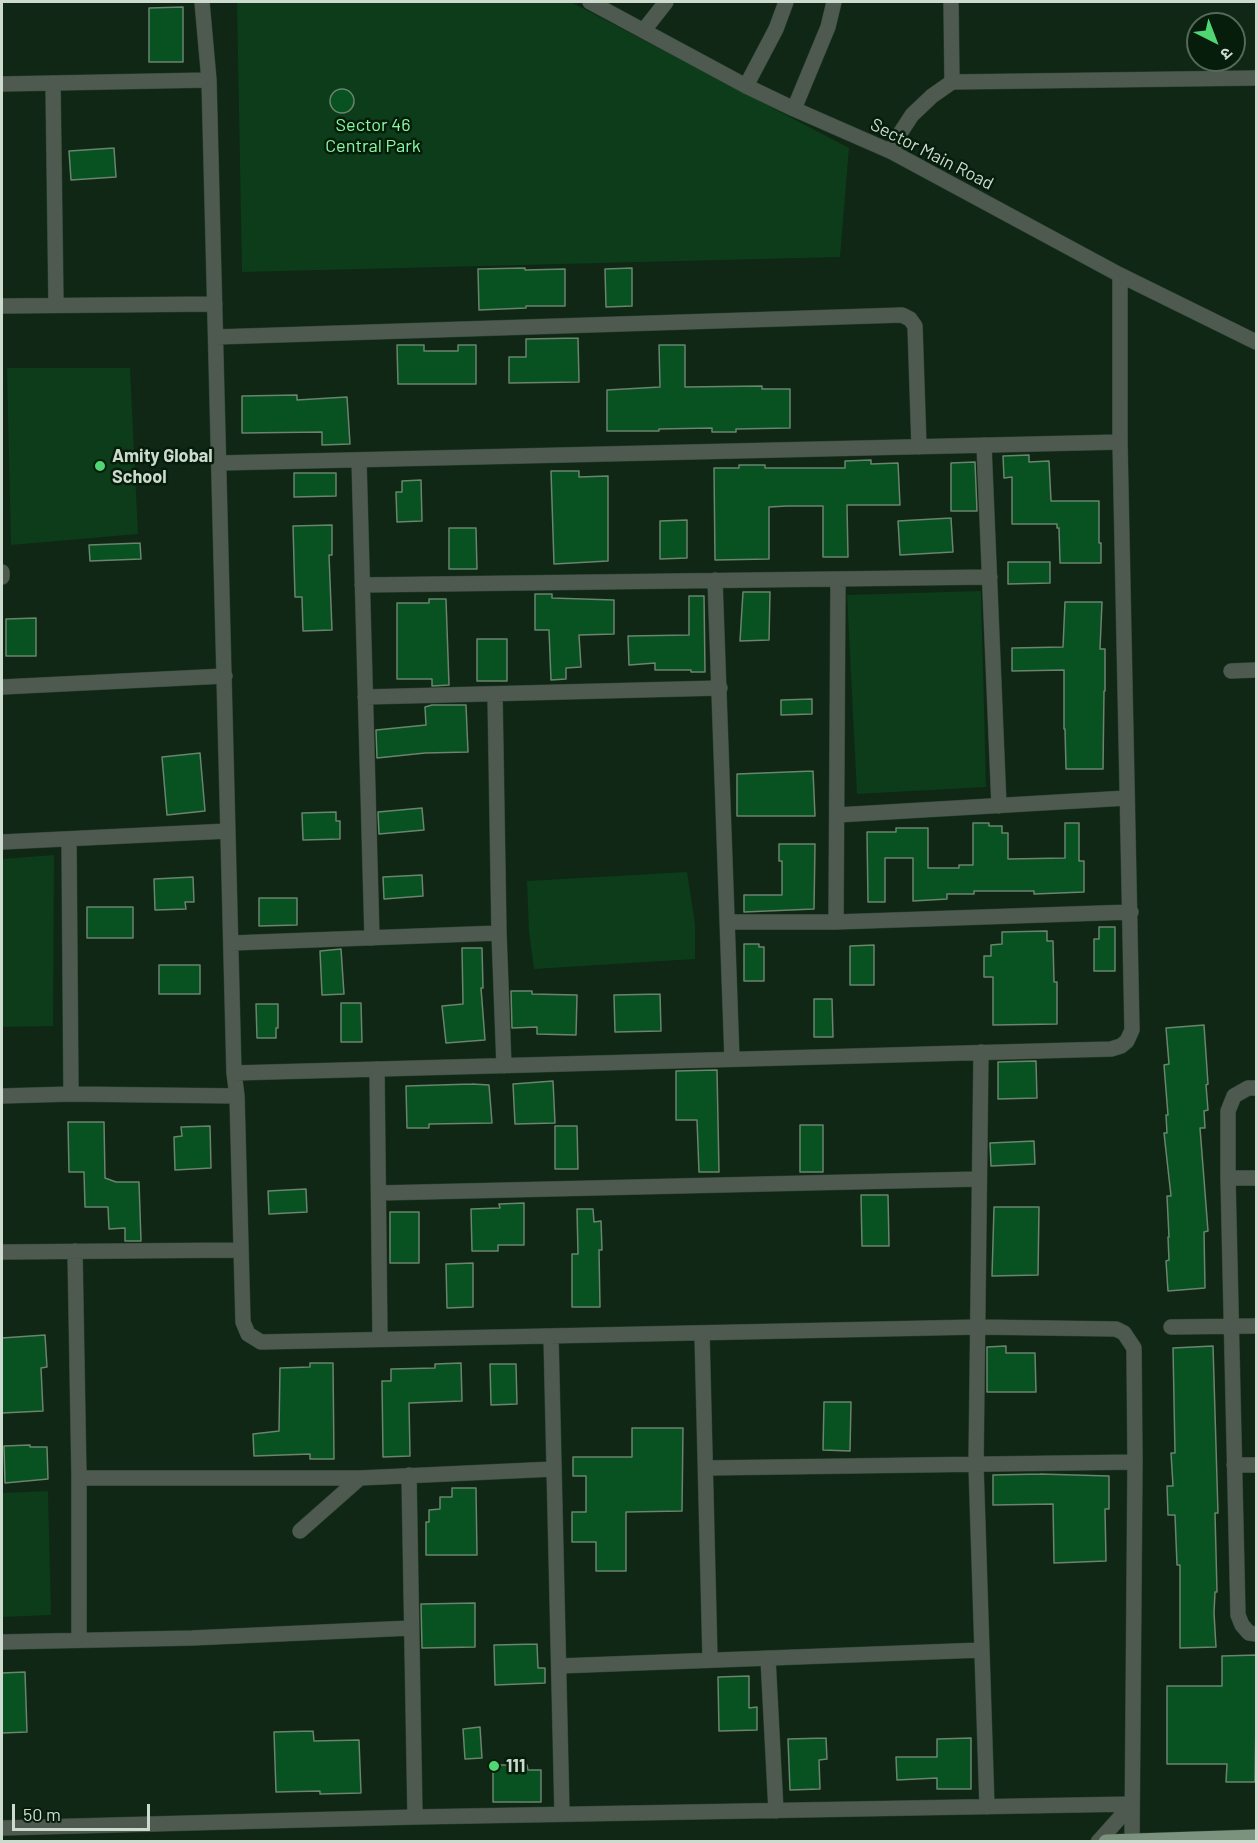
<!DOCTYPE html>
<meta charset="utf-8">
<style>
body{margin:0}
#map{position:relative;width:1258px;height:1843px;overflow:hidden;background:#0f2714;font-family:Barlow,"Noto Sans Devanagari",sans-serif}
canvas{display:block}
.frame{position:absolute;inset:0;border:3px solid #cddbcf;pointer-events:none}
.north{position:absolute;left:1186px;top:12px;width:60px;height:60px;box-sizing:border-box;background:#061d0b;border:2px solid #566959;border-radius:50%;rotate:138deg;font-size:16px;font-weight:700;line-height:24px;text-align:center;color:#cddbcf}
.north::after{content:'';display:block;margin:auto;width:21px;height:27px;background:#51d674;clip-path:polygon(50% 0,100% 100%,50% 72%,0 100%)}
.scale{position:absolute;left:12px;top:1804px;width:138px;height:27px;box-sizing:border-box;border:3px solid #cddbcf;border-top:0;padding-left:8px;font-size:18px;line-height:21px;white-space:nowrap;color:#cddbcf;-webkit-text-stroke:4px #061d0b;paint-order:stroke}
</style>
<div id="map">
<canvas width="1258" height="1843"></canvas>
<div class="frame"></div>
<div class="north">उ</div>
<div class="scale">50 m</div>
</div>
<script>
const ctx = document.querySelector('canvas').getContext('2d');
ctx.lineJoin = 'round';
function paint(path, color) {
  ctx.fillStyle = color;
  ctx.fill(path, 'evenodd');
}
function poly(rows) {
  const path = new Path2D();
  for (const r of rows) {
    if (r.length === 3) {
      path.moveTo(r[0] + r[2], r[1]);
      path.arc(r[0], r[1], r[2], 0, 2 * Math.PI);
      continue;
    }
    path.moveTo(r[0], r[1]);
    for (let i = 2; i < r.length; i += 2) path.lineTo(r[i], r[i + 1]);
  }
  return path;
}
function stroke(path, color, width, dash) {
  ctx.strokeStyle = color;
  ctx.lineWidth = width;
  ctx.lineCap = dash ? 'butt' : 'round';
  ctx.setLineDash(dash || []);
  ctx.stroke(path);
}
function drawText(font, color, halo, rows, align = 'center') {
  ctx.font = font + ' Barlow,sans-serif';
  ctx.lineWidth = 5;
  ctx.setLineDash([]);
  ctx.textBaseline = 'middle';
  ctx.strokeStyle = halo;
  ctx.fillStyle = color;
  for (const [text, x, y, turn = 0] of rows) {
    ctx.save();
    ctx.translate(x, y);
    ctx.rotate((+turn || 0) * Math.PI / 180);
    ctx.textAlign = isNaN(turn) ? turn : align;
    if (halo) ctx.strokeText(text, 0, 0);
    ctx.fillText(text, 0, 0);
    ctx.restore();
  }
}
paint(poly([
 [237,2,571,2,849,148,840,257,242,272],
 [7,368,130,368,138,534,11,545],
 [981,591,986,787,857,794,847,595],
 [54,855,53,1026,2,1027,2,859],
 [687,872,695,924,695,959,534,969,529,932,527,881],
 [48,1491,51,1615,2,1617,2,1493]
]), '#0c3c1a');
const building = poly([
 [183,7,183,62,149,62,149,8,183,7],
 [342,101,12],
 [114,148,116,177,71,180,69,151,114,148],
 [525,268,525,270,565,269,565,306,526,306,526,308,479,310,478,269,525,268],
 [632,268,632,306,606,307,605,269,632,268],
 [578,338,579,382,509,383,509,357,526,357,526,339,578,338],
 [397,345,424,345,424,351,458,351,458,345,476,345,476,384,398,384,397,345],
 [659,345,685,345,685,387,762,386,762,389,790,389,790,428,736,429,736,432,712,432,712,428,659,429,659,431,607,431,607,390,660,387,659,345],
 [297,395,297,400,347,397,350,444,322,445,322,432,242,433,242,396,297,395],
 [1029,455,1029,462,1049,461,1051,501,1099,501,1099,543,1101,543,1101,563,1060,563,1059,528,1057,528,1057,524,1012,524,1012,477,1004,478,1003,456,1029,455],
 [871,460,871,464,898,463,900,505,847,505,848,557,823,557,823,506,787,506,769,507,769,559,715,560,714,468,739,468,739,465,765,465,765,468,845,468,845,461,871,460],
 [975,462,977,511,951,511,951,463,975,462],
 [551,471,579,471,579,477,608,476,608,561,554,564,551,471],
 [294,473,336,473,336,496,294,497,294,473],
 [421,480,422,521,397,522,396,492,402,492,402,481,421,480],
 [951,518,953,552,900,555,898,521,951,518],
 [687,520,687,558,660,559,660,521,687,520],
 [332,525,332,555,329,555,332,630,303,631,302,597,295,597,293,526,332,525],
 [449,528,476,528,477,569,449,569,449,528],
 [140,543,141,559,90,561,89,545,140,543],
 [1008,562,1050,562,1050,583,1008,584,1008,562],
 [743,592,770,592,769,640,740,641,743,592],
 [535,594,552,594,552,598,614,600,614,634,579,635,581,667,566,668,566,679,551,680,549,630,535,630,535,594],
 [689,596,704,596,705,672,691,672,691,670,655,670,655,663,629,665,628,636,689,635,689,596],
 [429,599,446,599,449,685,432,686,432,679,397,679,397,603,429,603,429,599],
 [1065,602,1102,602,1100,649,1105,649,1105,691,1104,691,1103,769,1066,769,1065,729,1064,729,1064,670,1012,671,1012,648,1063,647,1065,602],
 [36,618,36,656,6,656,6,619,36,618],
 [477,639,507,639,507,681,477,681,477,639],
 [812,699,812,714,781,715,781,700,812,699],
 [432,705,466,705,468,752,425,753,377,758,376,730,426,725,425,707,432,705],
 [200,753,205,811,167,815,162,757,200,753],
 [813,771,815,816,737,816,737,774,813,771],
 [422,808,424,830,379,834,378,812,422,808],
 [336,812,336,821,340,821,340,839,303,840,302,813,336,812],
 [973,823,989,823,989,826,1002,826,1002,833,1008,833,1008,859,1065,858,1065,823,1079,823,1079,861,1084,861,1084,892,1034,894,1034,891,974,891,974,894,947,894,947,899,913,901,913,858,885,858,885,902,868,902,867,832,896,832,896,828,928,828,928,868,959,868,959,865,973,865,973,823],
 [779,844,815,844,814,909,744,912,744,895,782,895,782,861,779,861,779,844],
 [422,875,423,896,384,899,383,877,422,875],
 [193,877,194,902,185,902,186,909,155,910,154,879,193,877],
 [259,898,297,898,297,925,259,926,259,898],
 [87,907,133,907,133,938,87,938,87,907],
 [1099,927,1115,927,1115,971,1094,971,1094,939,1099,939,1099,927],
 [1047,931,1047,941,1053,941,1054,982,1057,982,1057,1024,993,1025,993,977,984,977,984,956,991,956,991,945,1002,944,1002,932,1047,931],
 [744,944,759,944,759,947,764,947,764,981,744,981,744,944],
 [874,945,874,985,850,985,850,946,874,945],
 [462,948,482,948,483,988,481,988,485,1040,446,1043,442,1006,463,1004,462,948],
 [341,949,344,994,322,995,320,951,341,949],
 [159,965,200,965,200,994,159,994,159,965],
 [511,991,532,991,532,994,577,995,576,1035,537,1034,537,1027,512,1028,511,991],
 [660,994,661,1031,615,1032,614,995,660,994],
 [814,999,832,999,833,1037,814,1037,814,999],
 [341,1003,361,1003,362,1042,341,1042,341,1003],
 [256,1004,278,1004,278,1028,276,1028,276,1038,257,1038,256,1004],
 [1204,1025,1208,1084,1206,1085,1208,1110,1204,1111,1205,1128,1200,1128,1208,1231,1204,1232,1205,1288,1168,1291,1166,1261,1169,1260,1168,1237,1169,1237,1167,1196,1171,1196,1164,1133,1167,1133,1166,1115,1168,1115,1164,1065,1169,1064,1166,1028,1204,1025],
 [1036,1061,1037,1098,998,1099,998,1062,1036,1061],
 [717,1070,719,1172,699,1172,697,1120,676,1120,676,1071,717,1070],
 [553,1081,555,1123,515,1124,513,1084,553,1081],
 [472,1084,489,1085,492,1123,429,1124,429,1128,407,1128,406,1086,472,1084],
 [68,1122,104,1122,105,1178,116,1182,139,1182,141,1241,125,1241,125,1228,109,1229,108,1207,85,1207,84,1172,69,1172,68,1122],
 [800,1125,823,1125,823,1172,800,1172,800,1125],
 [210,1126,211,1168,175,1170,174,1137,182,1136,181,1127,210,1126],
 [555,1126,577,1126,578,1169,555,1169,555,1126],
 [1034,1141,1035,1164,991,1166,990,1143,1034,1141],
 [306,1189,307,1212,269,1214,268,1191,306,1189],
 [861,1195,888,1195,889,1246,862,1246,861,1195],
 [524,1203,524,1245,498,1245,498,1251,472,1251,471,1209,500,1208,499,1204,524,1203],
 [994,1207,1039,1207,1038,1275,992,1276,994,1207],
 [577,1209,593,1209,594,1222,601,1221,602,1250,599,1250,600,1307,572,1307,572,1254,578,1254,577,1209],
 [390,1212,419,1212,419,1263,390,1263,390,1212],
 [473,1263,473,1307,447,1308,446,1264,473,1263],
 [45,1335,47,1367,41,1368,43,1411,2,1413,2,1338,45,1335],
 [1006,1346,1006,1353,1035,1353,1036,1392,987,1392,987,1347,1006,1346],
 [1213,1346,1218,1513,1215,1513,1217,1592,1215,1592,1214,1613,1216,1647,1180,1648,1180,1565,1177,1565,1175,1515,1168,1515,1167,1486,1173,1486,1171,1453,1175,1453,1173,1348,1213,1346],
 [310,1363,333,1363,334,1459,310,1459,310,1454,254,1456,253,1434,279,1431,280,1368,310,1367,310,1363],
 [461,1363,462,1401,409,1403,410,1456,383,1457,382,1381,391,1381,391,1369,435,1368,435,1364,461,1363],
 [490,1364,516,1364,517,1404,491,1405,490,1364],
 [824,1402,851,1402,850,1451,823,1450,824,1402],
 [632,1428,683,1428,682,1511,626,1512,626,1571,596,1571,596,1542,572,1542,572,1512,586,1512,586,1476,573,1476,573,1457,632,1457,632,1428],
 [30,1445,30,1447,47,1447,48,1479,5,1483,4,1446,30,1445],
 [1040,1474,1109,1476,1109,1509,1105,1509,1106,1561,1054,1563,1053,1504,993,1505,993,1475,1040,1474],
 [452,1488,476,1488,477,1555,426,1555,426,1522,429,1522,429,1510,440,1509,440,1497,452,1497,452,1488],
 [475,1603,475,1647,422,1648,421,1604,475,1603],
 [537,1644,538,1668,545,1668,545,1683,495,1685,494,1645,537,1644],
 [1257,1655,1255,1782,1226,1782,1227,1764,1167,1764,1167,1686,1222,1686,1222,1656,1257,1655],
 [25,1672,27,1732,2,1733,2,1673,25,1672],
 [749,1676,749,1708,757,1707,757,1730,719,1731,718,1677,749,1676],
 [480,1727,482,1758,465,1759,463,1729,480,1727],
 [313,1731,314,1741,359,1740,361,1793,320,1794,320,1791,276,1792,274,1732,313,1731],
 [826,1738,827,1759,819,1760,820,1789,790,1790,788,1739,826,1738],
 [971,1738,971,1789,937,1789,937,1778,897,1780,896,1757,937,1757,937,1739,971,1738],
 [493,1765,527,1765,528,1770,541,1770,541,1802,493,1802,493,1765]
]);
paint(building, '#085121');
stroke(building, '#6a846d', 1.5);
const minor = poly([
 [202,2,209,80,234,1073,237,1096,243,1322,248,1334,261,1342,978,1327,1116,1329,1124,1333,1134,1348,1135,1462,1132,1841],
 [590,2,746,86,794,109,892,152,1120,275,1256,342],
 [951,2,952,82],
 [644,30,666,2],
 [53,83,56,305],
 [2,84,209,80],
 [746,86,776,29,786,2],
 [794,109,828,27,834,2],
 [892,152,897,138,912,115,932,96,952,82,1256,78],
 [2,306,215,304],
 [216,337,902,315,910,319,915,326,919,447],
 [984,445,999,806],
 [359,460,372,938],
 [220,463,1120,442],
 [2,572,2,577],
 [715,580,732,1059],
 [362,585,990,577],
 [1231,671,1256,670],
 [2,687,225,676],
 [495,694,499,933,504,1066],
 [365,697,720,688],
 [837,815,1127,798],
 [69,839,71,1094],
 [2,842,228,831],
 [728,922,836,922,1131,912],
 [836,922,838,579],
 [232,943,499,933],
 [981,1052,976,1465,987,1807],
 [377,1069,380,1339],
 [234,1073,1111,1049,1121,1046,1127,1041,1132,1030,1120,442,1120,275],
 [1256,1088,1248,1088,1234,1096,1228,1111,1228,1178,1238,1615,1242,1625,1249,1633,1256,1634],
 [2,1096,71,1094,237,1096],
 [1228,1178,1256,1178],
 [379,1193,979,1179],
 [75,1251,79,1478,79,1639],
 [2,1252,240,1250],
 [1171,1327,1256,1326],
 [702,1333,710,1659],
 [551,1336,562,1814],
 [1234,1465,1256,1465],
 [706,1468,1135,1462],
 [409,1475,415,1817],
 [79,1478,360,1478,554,1469],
 [300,1531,360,1478],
 [2,1642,192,1638,411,1628],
 [768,1658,776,1811],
 [559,1666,982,1650],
 [2,1828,415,1817,1132,1804],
 [1098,1842,1132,1804]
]);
const major = poly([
 [1106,1842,1256,1837]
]);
stroke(minor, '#2d4432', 16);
stroke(major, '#2d4432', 16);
stroke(minor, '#4e5a50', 15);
stroke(major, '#7b927e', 15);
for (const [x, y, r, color] of [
 [100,466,6,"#51d674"],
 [494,1766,6,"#51d674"]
]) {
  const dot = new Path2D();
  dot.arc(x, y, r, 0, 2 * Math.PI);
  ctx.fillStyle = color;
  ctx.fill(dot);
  stroke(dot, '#061d0b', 2);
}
drawText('18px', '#8af9a1', '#061d0b', [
 ["Sector 46",373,125],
 ["Central Park",373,146]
]);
drawText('18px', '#cddbcf', '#061d0b', [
 ["Sector Main Road",932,154,27]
]);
drawText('bold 18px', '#cddbcf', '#061d0b', [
 ["Amity Global",112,456],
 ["School",112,477],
 ["111",506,1766]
], 'left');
</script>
